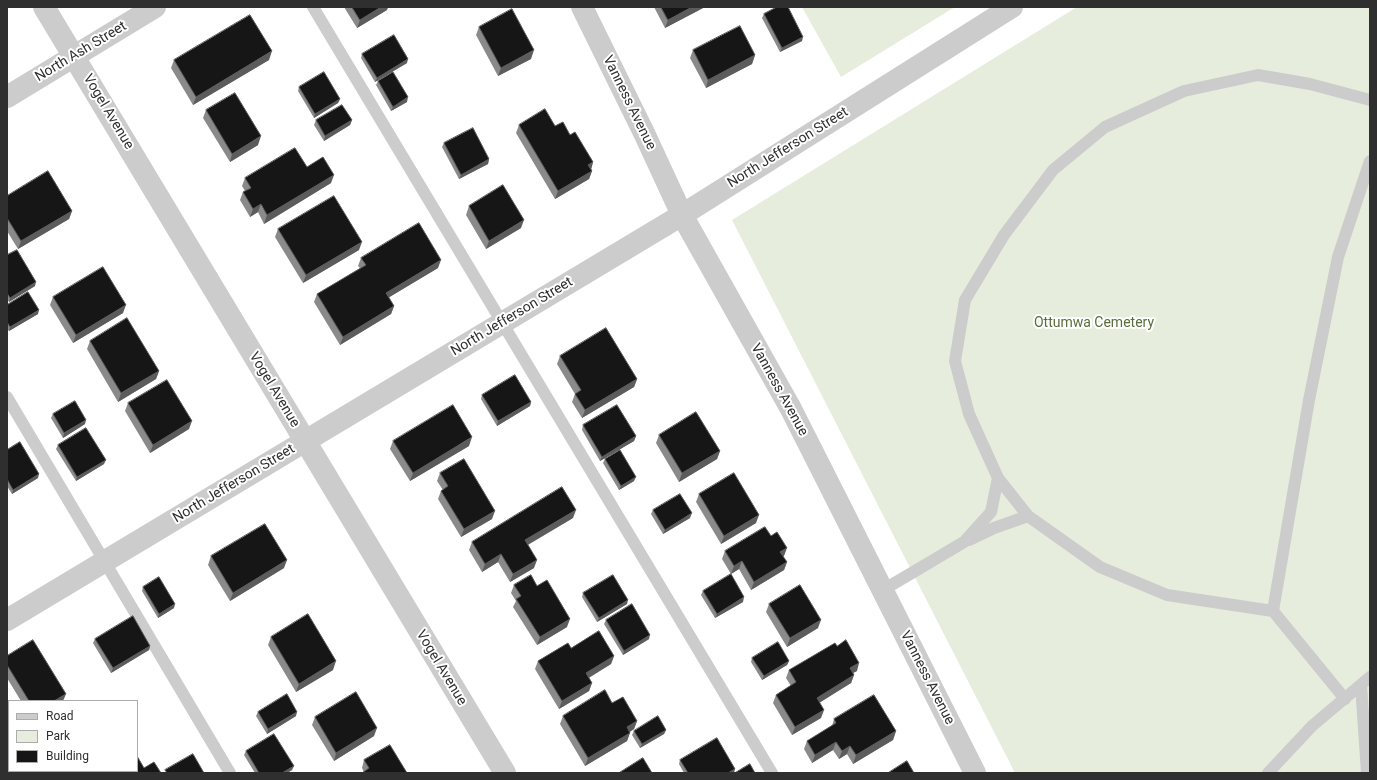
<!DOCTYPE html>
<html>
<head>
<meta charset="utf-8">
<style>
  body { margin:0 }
  #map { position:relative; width:1377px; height:780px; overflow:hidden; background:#fff; font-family:Roboto,sans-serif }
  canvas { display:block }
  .frame { position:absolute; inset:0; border:8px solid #2f2f2f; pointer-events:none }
  .legend { position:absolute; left:8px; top:700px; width:130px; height:72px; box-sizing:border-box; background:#fff; border:1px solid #acacac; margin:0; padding:5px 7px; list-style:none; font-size:12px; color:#2f2f2f }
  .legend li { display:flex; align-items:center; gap:8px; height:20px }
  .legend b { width:20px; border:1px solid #acacac }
</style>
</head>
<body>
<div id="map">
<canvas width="1377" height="780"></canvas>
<div class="frame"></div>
<ul class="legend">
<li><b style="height:5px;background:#ccc"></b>Road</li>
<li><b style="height:11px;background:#e7eddc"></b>Park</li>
<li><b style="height:11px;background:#161616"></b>Building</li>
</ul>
</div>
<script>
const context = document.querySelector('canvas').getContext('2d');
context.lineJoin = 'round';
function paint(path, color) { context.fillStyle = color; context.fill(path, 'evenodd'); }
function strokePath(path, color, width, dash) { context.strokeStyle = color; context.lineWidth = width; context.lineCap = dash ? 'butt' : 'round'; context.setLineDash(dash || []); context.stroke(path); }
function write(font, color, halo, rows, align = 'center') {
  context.font = font + ' Roboto,sans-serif'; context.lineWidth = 4; context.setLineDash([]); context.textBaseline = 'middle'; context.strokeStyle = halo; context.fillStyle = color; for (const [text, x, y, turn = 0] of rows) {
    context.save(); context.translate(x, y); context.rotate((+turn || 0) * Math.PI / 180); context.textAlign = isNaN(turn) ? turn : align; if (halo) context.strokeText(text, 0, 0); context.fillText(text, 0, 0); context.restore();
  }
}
paint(new Path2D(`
  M802,7H955L841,77Z
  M1077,7H1370V773H1015L732,220Z`), '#e7eddc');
strokePath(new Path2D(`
  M313,7L772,773
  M7,397L230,773
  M969,540L994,528L1028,516
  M883,590L964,542L991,512L998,478
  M1273,611L1309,400L1338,257L1370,161
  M1361,685L1367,773
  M1345,699L1273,611L1167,595L1100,567L1028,516L998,478L969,414L955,361L965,300L1004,235L1053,170L1105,127L1184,91L1258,75L1310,84L1370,100
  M1268,773L1312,726L1370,677`), '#ccc', 12);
strokePath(new Path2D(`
  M44,7L505,773
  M582,7L645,135L682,215L791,409L975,773
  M7,97L155,7`), '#ccc', 22);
strokePath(new Path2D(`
  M7,620L682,215L1012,7`), '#ccc', 22);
paint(new Path2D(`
  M344,7H388L387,10L357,28Z
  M654,7H705L665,28Z
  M764,14L802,41L780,52L762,18Z
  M479,27L531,59L498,76L476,35Z
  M693,50L755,55L752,64L706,88L690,58Z
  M362,54L407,63L375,82L361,58Z
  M174,60H269L193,105L171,68Z
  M378,81L407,102L391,111L376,85Z
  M299,87L340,99L338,103L314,118L298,91Z
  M206,110L258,145L230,162L203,118Z
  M316,120H352L350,125L324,141L314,125Z
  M519,125L555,126L570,135L593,162L591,169L592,171L589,179L555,199L516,133Z
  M444,143L489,159L488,164L459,179L442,147Z
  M307,167L331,183L264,224L258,212L250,217L240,200L243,192L245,191L242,186L245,178Z
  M7,196L72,211L69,219L18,249L7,231Z
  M469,206L521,228L486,249L466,215Z
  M278,229L359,250L303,283L275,237Z
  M7,255L35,286L9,302L7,299Z
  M361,258L438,268L389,297L394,306L391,314L340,345L314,302L317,294L360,268L358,266Z
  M53,297L123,313L73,343L50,305Z
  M7,305L38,314L9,331L7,329Z
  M90,341L159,371L156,379L118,402L87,349Z
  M560,356L637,379L634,387L582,418L572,402L575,394L557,364Z
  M482,395L531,402L530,406L497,426L481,399Z
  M128,403L189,429L150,453L125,411Z
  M53,414L85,424L63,438L51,418Z
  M583,425L636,436L634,441L600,461L582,430Z
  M659,435L720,451L717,459L679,482L656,443Z
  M393,441L469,446L410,481L390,449Z
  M58,445L104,464L76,481L56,449Z
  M7,450L38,478L12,494L7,486Z
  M605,459L634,481L619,490L603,463Z
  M440,473L492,519L461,537L438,499L441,491L443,490L437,481Z
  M699,494L756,523L721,544L696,502Z
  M653,510L690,518L663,534L651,514Z
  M573,518L528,545L534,568L510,582L498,562L482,572L469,550L472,542Z
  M725,551L784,556L783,557L787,562L784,570L751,590L739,569L731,574L722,559Z
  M211,556L284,568L230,601L208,565Z
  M514,585L537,586L567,627L537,645L513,607L516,601L511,593Z
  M143,587L174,608L158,618L142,591Z
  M703,591L743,602L715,618L701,595Z
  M583,593L627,604L597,622L582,597Z
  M769,604L818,628L787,647L766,612Z
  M606,620L649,639L623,655L604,624Z
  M271,637L333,670L296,692L268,645Z
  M95,639L150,646L149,650L111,673L93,643Z
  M837,646L857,671L853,673L854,675L851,683L819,703L821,718L792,735L773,703L776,695L791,686L786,678L789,670Z
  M571,648L614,656L611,664L589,678L592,683L589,691L559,709L535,669L538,661Z
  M7,656L63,701H21L7,678Z
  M752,658L789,661L787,665L762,680L751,662Z
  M612,703L637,721L634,729L630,732L627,741L585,766L560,724L563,716Z
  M258,712L296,716L267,734L256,716Z
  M315,717L374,736L334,761L312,725Z
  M834,719L896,731L893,740L853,764L847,754L839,759L833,750L812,763L804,749L807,741L832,726Z
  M666,730L664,734L640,748L632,735L634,731Z
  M246,751L292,770L287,773H255L244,755Z
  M364,760L407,773L364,772L362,768Z
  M680,760L734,773H684L679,764Z`), '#8a8a8a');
paint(new Path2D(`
  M381,7H388L387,10L357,28L360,20Z
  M692,7H705L665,28L668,20Z
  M803,37L802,41L780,52L782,48Z
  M534,50L531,59L498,76L501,68Z
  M272,51L269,60L193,105L196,97Z
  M755,55L752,64L706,88L708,80Z
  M408,59L407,63L375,82L377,78Z
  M408,97L407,102L391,111L393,107Z
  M340,99L338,103L314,118L315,114Z
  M352,120L350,125L324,141L325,136Z
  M261,136L258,145L230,162L232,154Z
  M489,159L488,164L459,179L461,175Z
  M593,162L591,170L588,165Z
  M592,171L589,179L555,199L558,191Z
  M334,175L331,183L264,224L267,215Z
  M261,204L258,212L250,217L253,209Z
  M72,211L69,219L18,249L21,241Z
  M524,220L521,228L486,249L489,241Z
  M362,242L359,250L303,283L306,275Z
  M441,260L438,268L383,301L386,293Z
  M36,282L35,286L9,302L10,298Z
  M126,305L123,313L73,343L76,335Z
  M394,306L391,314L340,345L343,337Z
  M39,310L38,314L9,331L10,327Z
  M159,371L156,379L118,402L121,393Z
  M637,379L634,387L582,418L585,410Z
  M531,402L530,406L497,426L498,421Z
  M86,420L85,424L63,438L64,433Z
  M192,421L189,429L150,453L153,445Z
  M636,436L634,441L600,461L602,457Z
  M472,437L469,446L410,481L413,473Z
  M720,451L717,459L679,482L682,473Z
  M106,460L104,464L76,481L77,477Z
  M39,474L38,478L12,494L13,490Z
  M636,477L634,481L619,490L621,486Z
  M576,510L573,518L522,548L525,540Z
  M495,511L492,519L461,537L464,529Z
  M692,513L690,518L663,534L665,530Z
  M759,515L756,523L721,544L724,536Z
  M787,548L784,556L777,560L780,552Z
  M501,554L498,562L482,572L485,564Z
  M287,560L284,568L230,601L233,593Z
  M537,560L534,568L510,582L513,574Z
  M742,561L739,569L731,574L734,566Z
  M787,562L784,570L751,590L754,582Z
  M744,597L743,602L715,618L717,614Z
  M628,600L627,604L597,622L599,618Z
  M175,604L174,608L158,618L159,614Z
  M570,619L567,627L537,645L540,637Z
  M821,620L818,628L787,647L790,638Z
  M650,635L649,639L623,655L624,651Z
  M150,646L149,650L111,673L113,668Z
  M614,656L611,664L583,681L586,673Z
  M336,661L333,670L296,692L299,684Z
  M789,661L787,665L762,680L764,676Z
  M859,663L857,671L847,676L850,668Z
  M854,675L851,683L814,706L817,698Z
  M592,683L589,691L559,709L562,701Z
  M66,694L63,701H54Z
  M824,710L821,718L792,735L795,727Z
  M297,712L296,716L267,734L268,729Z
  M637,721L634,729L624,735L627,727Z
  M377,728L374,736L334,761L336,753Z
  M666,730L664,734L640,748L642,744Z
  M896,731L893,740L853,764L856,755Z
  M630,733L627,741L585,766L588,758Z
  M836,742L833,750L812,763L815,755Z
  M850,746L847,754L839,759L842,751Z
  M294,766L292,770L287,773H282Z
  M735,769L734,773H728Z`), '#5c5c5c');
const building = new Path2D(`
  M352,7H381L360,20Z
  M661,7H692L668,20Z
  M777,7H788L803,37L782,48L764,14Z
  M512,9L534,50L501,68L479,27Z
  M250,15L272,51L196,97L174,60Z
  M740,26L755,55L708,80L693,50Z
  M394,35L408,59L377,78L362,54Z
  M324,72L340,99L315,114L299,87Z
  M393,72L408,97L393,107L378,81Z
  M235,93L261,136L232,154L206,110Z
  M342,105L352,120L325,136L316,120Z
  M545,109L555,126L563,122L570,135L575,132L593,162L588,165L592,171L558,191L519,125Z
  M473,128L489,159L461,175L444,143Z
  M295,148L307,167L323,157L334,175L267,215L261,204L253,209L243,192L251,188L245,178Z
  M48,171L72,211L21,241L7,218V196Z
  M503,185L524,220L489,241L469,206Z
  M334,196L362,242L306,275L278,229Z
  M419,223L441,260L386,293L394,306L343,337L317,294L366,265L361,258Z
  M17,250L36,282L10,298L7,293V255Z
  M103,267L126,305L76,335L53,297Z
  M28,292L39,310L10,327L7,322V305Z
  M127,318L159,371L121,393L90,341Z
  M606,328L637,379L585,410L575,394L581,390L560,356Z
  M515,375L531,402L498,421L482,395Z
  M167,380L192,421L153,445L128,403Z
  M75,401L86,420L64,433L53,414Z
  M453,405L472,437L413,473L393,441Z
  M617,405L636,436L602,457L583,425Z
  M696,412L720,451L682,473L659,435Z
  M86,428L106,460L77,477L58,445Z
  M20,442L39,474L13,490L7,479V450Z
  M620,450L636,477L621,486L605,459Z
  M464,459L495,511L464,529L441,491L448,486L440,473Z
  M734,473L759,515L724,536L699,494Z
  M562,487L576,510L525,540L537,560L513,574L501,554L485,564L472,542Z
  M680,494L692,513L665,530L653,510Z
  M265,524L287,560L233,593L211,556Z
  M765,527L771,536L777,532L787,548L780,552L787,562L754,582L742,561L734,566L725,551Z
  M731,574L744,597L717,614L703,591Z
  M531,575L537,586L547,580L570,619L540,637L516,599L521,596L514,585Z
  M613,575L628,600L599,618L583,593Z
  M159,577L175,604L159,614L143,587Z
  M800,585L821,620L790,638L769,604Z
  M632,604L650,635L624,651L606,620Z
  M308,614L336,661L299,684L271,637Z
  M133,616L150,646L113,668L95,639Z
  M599,631L614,656L586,673L592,683L562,701L538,661L568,643L571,648Z
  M33,640L66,694L54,701H29L7,665V656Z
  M846,640L859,663L850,668L854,675L817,698L824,710L795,727L776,695L796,682L789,670L835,643L837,646Z
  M778,642L789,661L764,676L752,658Z
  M605,690L612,703L623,697L637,721L627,727L630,733L588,758L563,716Z
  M356,692L377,728L336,753L315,717Z
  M287,694L297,712L268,729L258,712Z
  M874,695L896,731L856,755L850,746L842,751L836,742L815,755L807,741L836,723L834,719Z
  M658,716L666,730L642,744L634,731Z
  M274,734L294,766L282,773H259L246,751Z
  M717,738L735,769L728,773H688L680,760Z
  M390,745L407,773H362L369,768L364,760Z
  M193,754L204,773H167L165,770Z
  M137,756L144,768L154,762L161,773H91L95,771H137Z
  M643,758L652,773H619Z
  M907,761L914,773H888Z
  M750,764L755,773H735Z`);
paint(building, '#161616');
strokePath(building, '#5c5c5c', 1);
write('14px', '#2f2f2f', '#fff', [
  ["North Ash Street",81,52,-31],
  ["Vanness Avenue",629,103,64],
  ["Vogel Avenue",108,112,59],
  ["North Jefferson Street",788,148,-32],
  ["North Jefferson Street",512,317,-31],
  ["Vogel Avenue",274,390,59],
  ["Vanness Avenue",779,390,61],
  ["North Jefferson Street",234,484,-31],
  ["Vogel Avenue",441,668,59],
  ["Vanness Avenue",927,678,63]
]);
write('14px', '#596d3a', '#fff', [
  ["Ottumwa Cemetery",1094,323]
]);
</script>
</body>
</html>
